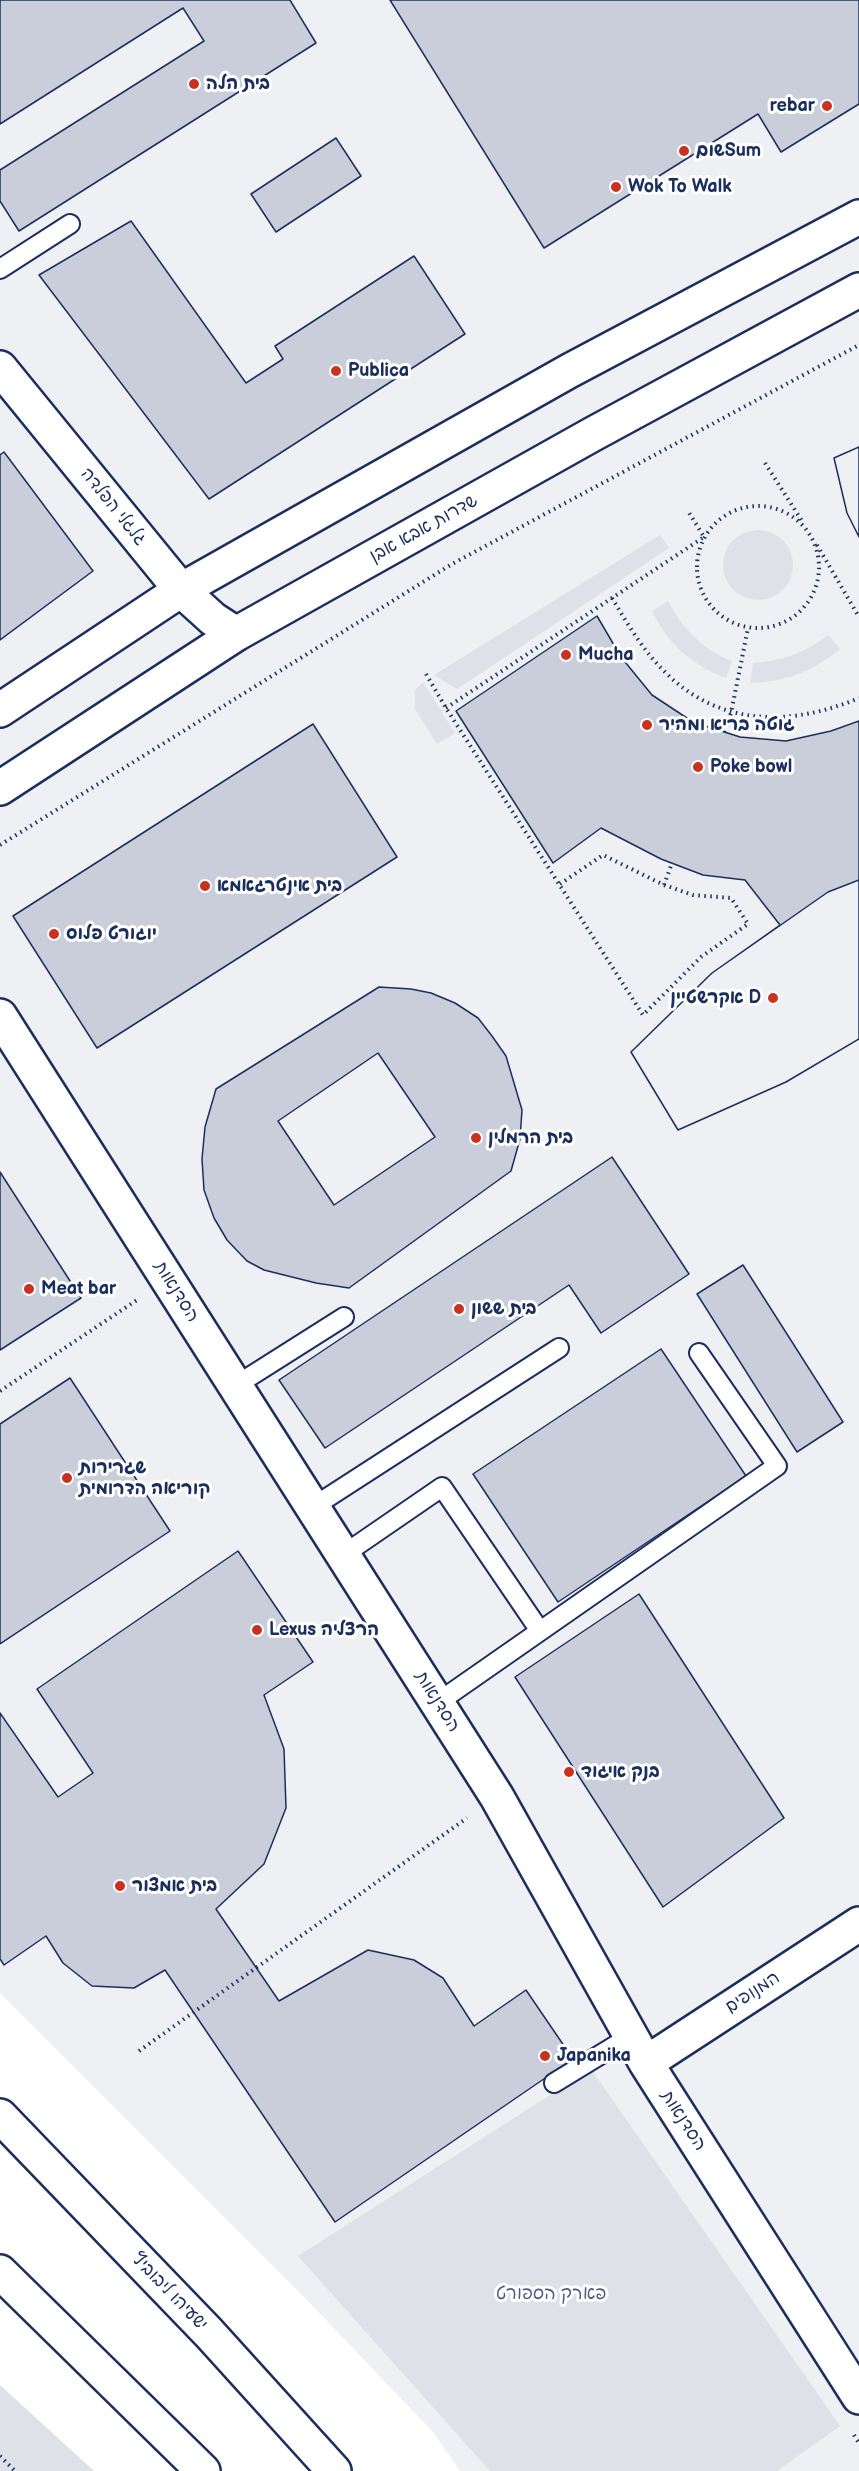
<!DOCTYPE html>
<html>
<head>
<meta charset="utf-8">
<style>
  body { margin:0 }
  canvas { display:block; background:#fff }
</style>
</head>
<body>
<canvas width="859" height="2471"></canvas>
<script>
const context = document.querySelector('canvas').getContext('2d');
context.lineJoin = 'round';
function paint(path, color) { context.fillStyle = color; context.fill(path, 'evenodd'); }
function strokePath(path, color, width, dash) { context.strokeStyle = color; context.lineWidth = width; context.lineCap = dash ? 'butt' : 'round'; context.setLineDash(dash || []); context.stroke(path); }
function write(font, color, halo, rows, align = 'center') {
  context.font = font + ' "Balsamiq Sans","Playpen Sans Hebrew",sans-serif'; context.lineWidth = 6; context.setLineDash([]); context.textBaseline = 'middle'; context.strokeStyle = halo; context.fillStyle = color; for (const [text, x, y, turn = 0] of rows) {
    context.save(); context.translate(x, y); context.rotate((+turn || 0) * Math.PI / 180); context.textAlign = isNaN(turn) ? turn : align; if (halo) context.strokeText(text, 0, 0); context.fillText(text, 0, 0); context.restore();
  }
}
paint(new Path2D(`
  M0,0H859V2471H460L433,2432L303,2296L0,1993Z`), '#eff0f4');
paint(new Path2D(`
  M723 565a35 35 0 1 1 70 0a35 35 0 1 1-70 0Z
  M660,535L669,548L457,689L434,675Z
  M668,601C683,629 702,649 732,661L726,678C692,665 669,645 652,611Z
  M828,635L840,649C812,672 785,682 750,683L753,663C782,661 805,653 828,635Z
  M423,682L455,733L437,744L415,709V690Z
  M591,2069L840,2426L777,2471H490L298,2256Z
  M0,2385L94,2471H0Z`), '#dee1e7');
const building = new Path2D(`
  M0,0H290L316,43L19,231L0,201V170L204,41L183,8L0,124Z
  M390,0H859V104L781,152L758,114L544,248Z
  M336,138L361,176L276,232L251,194Z
  M131,221L246,383L283,359L275,346L414,256L465,334L209,499L39,275Z
  M859,447V537L847,513L834,458Z
  M859,447V537L847,513L834,458Z
  M4,452L93,571L0,640V455Z
  M597,616L621,657L652,695L693,722L740,737L786,741L831,731L859,721V1039L786,1082L678,1130L631,1052L712,973L780,925L745,880L703,875L661,859L601,828L553,863L456,711Z
  M313,724L397,857L97,1048L13,916Z
  M859,880V1039L786,1082L678,1130L631,1052L712,973L828,892Z
  M379,987L411,989L431,993L455,1003L478,1018L492,1036L506,1056L522,1110L520,1139L511,1171L349,1288L316,1283L264,1270L247,1261L227,1240L214,1218L204,1190L202,1159L205,1127L216,1089ZM378,1053L435,1137L334,1205L278,1121Z
  M612,1157L689,1274L601,1333L569,1285L325,1448L279,1380Z
  M0,1172L81,1298L0,1350Z
  M743,1265L843,1422L797,1452L697,1294Z
  M661,1349L746,1476L558,1602L473,1474Z
  M70,1378L170,1531L0,1644V1424Z
  M238,1551L313,1662L264,1695L284,1749L286,1808L264,1864L216,1909L279,2001L368,1950L414,1960L443,1978L474,2026L526,1990L573,2059L335,2222L165,1970L134,1988L92,1986L63,1963L46,1936L4,1965L0,1959V1713L58,1797L93,1773L37,1689Z
  M639,1594L784,1818L663,1907L515,1677Z`);
paint(building, '#caceda');
strokePath(building, '#1b2f5e', 1.5);
const lane = new Path2D(`
  M0,269L70,224
  M235,1386L344,1317
  M313,1507L559,1348
  M343,1555L442,1487L540,1631
  M437,1703L777,1466L699,1353
  M554,2083L631,2036`);
const street = new Path2D(`
  M0,368L181,590L213,619L236,634
  M0,1016L497,1797L646,2063L859,2397
  M646,2063L859,1924`);
const secondary = new Path2D(`
  M0,710L181,590L569,371L859,217
  M0,788L236,634L593,434L859,290
  M0,2116L209,2333L334,2471
  M0,2272L203,2471`);
strokePath(lane, '#1b2f5e', 22);
strokePath(street, '#1b2f5e', 38);
strokePath(secondary, '#1b2f5e', 38);
strokePath(new Path2D(`
  M765,463L802,521
  M697 567a61 61 0 1 1 122 0a61 61 0 1 1-122 0Z
  M817,545L859,617
  M612,598C627,623 642,649 663,670C718,727 790,727 859,698
  M426,674L446,708L643,1015L701,957L748,924L731,898L693,895L664,885L603,855L560,884
  M446,708L704,537L688,511
  M724,732L731,713L748,628
  M0,845L452,564L859,345
  M664,885L672,863
  M0,1391L137,1300
  M139,2051L467,1818
  M854,2435L859,2443
  M0,2456L15,2471`), '#1b2f5e', 4, [1.5, 4.5]);
strokePath(lane, '#fff', 18);
strokePath(street, '#fff', 33);
strokePath(secondary, '#fff', 33);
for (const [x, y, r, color] of [
  [194,84,6,"#c8321e"],
  [827,106,6,"#c8321e"],
  [684,151,6,"#c8321e"],
  [616,187,6,"#c8321e"],
  [336,371,6,"#c8321e"],
  [566,655,6,"#c8321e"],
  [647,725,6,"#c8321e"],
  [698,767,6,"#c8321e"],
  [205,886,6,"#c8321e"],
  [54,934,6,"#c8321e"],
  [773,998,6,"#c8321e"],
  [476,1138,6,"#c8321e"],
  [29,1289,6,"#c8321e"],
  [459,1309,6,"#c8321e"],
  [67,1478,6,"#c8321e"],
  [257,1630,6,"#c8321e"],
  [569,1772,6,"#c8321e"],
  [120,1886,6,"#c8321e"],
  [545,2056,6,"#c8321e"]
]) { const dot = new Path2D(); dot.arc(x, y, r, 0, 2 * Math.PI); context.fillStyle = color; context.fill(dot); strokePath(dot, '#fff', 2); }
write('bold 18px', '#1b2f5e', '#fff', [
  ["בית הלה",206,84],
  ["rebar",815,106,"right"],
  ["שוםSum",696,151],
  ["Wok To Walk",628,187],
  ["Publica",348,371],
  ["Mucha",578,655],
  ["גוטה בריא ומהיר",659,725],
  ["Poke bowl",710,767],
  ["בית אינטרגאמא",217,886],
  ["יוגורט פלוס",66,934],
  ["אקרשטיין D",761,998,"right"],
  ["בית הרמלין",488,1138],
  ["Meat bar",41,1289],
  ["בית ששון",471,1309],
  ["שגרירות",79,1468],
  ["קוריאה הדרומית",79,1489],
  ["Lexus הרצליה",269,1630],
  ["בנק איגוד",581,1772],
  ["בית אמצור",132,1886],
  ["Japanika",557,2056]
], 'left');
write('18px', '#1b2f5e', '#fff', [
  ["גלגלי הפלדה",113,507,51],
  ["שדרות אבא אבן",424,529,-29],
  ["הסדנאות",176,1292,58],
  ["הסדנאות",437,1702,58],
  ["המנופים",753,1993,-33],
  ["הסדנאות",683,2121,57],
  ["ישעיהו ליבוביץ",169,2292,46]
]);
write('18px', '#4c5c80', '#fff', [
  ["פארק הספורט",551,2294]
]);
</script>
</body>
</html>
